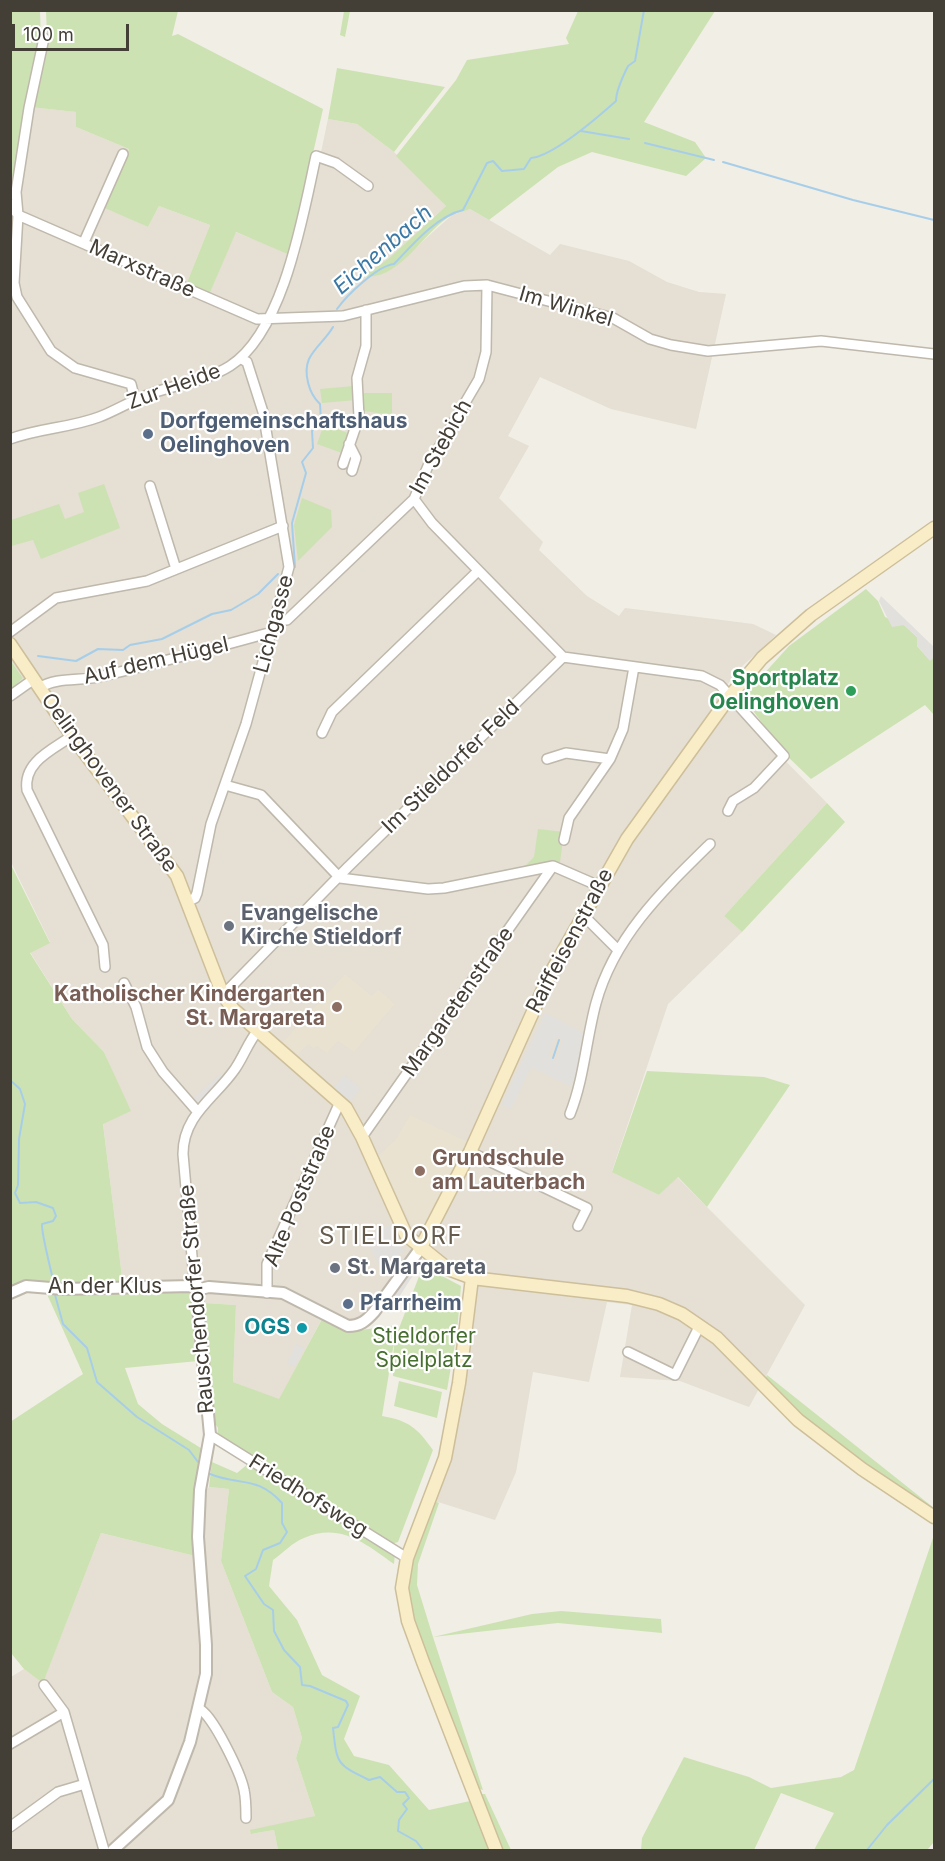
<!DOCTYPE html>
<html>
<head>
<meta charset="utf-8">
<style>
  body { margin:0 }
  #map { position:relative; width:945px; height:1861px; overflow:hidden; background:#f1eee6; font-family:Inter,sans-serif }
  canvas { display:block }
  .frame { position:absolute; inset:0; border:12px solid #433e36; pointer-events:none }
  .scale { position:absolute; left:12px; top:24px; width:117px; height:27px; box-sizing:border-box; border:3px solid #433e36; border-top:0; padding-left:8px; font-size:18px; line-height:21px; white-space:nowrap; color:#433e36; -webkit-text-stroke:4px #fff; paint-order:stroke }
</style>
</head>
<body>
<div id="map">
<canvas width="945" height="1861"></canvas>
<div class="frame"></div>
<div class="scale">100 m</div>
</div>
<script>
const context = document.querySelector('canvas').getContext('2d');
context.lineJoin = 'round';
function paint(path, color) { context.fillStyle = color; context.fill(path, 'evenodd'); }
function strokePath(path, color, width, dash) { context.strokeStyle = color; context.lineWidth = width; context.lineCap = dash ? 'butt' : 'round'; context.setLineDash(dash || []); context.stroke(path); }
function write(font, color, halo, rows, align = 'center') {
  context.font = font + ' Inter,sans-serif'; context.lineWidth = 4.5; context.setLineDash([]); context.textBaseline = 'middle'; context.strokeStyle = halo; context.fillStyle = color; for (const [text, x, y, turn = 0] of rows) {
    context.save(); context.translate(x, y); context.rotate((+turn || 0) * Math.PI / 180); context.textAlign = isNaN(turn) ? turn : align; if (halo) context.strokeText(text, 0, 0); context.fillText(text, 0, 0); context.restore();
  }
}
paint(new Path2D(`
  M30,107L77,112L76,127L129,149L105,207L148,227L159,206L210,225L186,285L209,295L235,232L299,257L328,119L357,124L394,152L446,206L388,259L363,276L394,267L452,215L470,209L550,255L560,244L629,261L667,282L699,292L726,294L696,429L611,409L540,377L508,436L529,446L499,498L543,542L539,550L587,596L619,616L625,608L698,617L753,624L776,635L735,673L719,698L739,714L827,803L724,916L742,932L668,1004L612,1171L659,1195L677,1177L805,1305L749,1407L680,1381L620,1377L632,1305L607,1302L589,1382L533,1372L516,1472L495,1520L435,1501L447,1471L480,1275L448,1262L420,1239L372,1311L360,1319L347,1321L327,1309L279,1400L233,1382L236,1305L204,1303V1287L123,1285L103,1123L130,1111L104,1052L72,1019L30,952L50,942L11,862V690L23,678L10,660V197H20Z
  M209,1487L229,1489L221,1561L272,1692L293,1707L302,1738L296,1758L315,1816L251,1834L274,1830L278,1850H11V1677L24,1669L43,1682L101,1533L195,1556L204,1494Z`), '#e5dfd4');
paint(new Path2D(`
  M345,974L372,996L378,989L395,1004L354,1052L338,1041L327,1053L317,1046L314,1049L308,1044L298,1055L282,1043Z
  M410,1115L468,1142L434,1209L425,1223L419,1227L411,1225L378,1156L396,1139Z`), '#e9e2d1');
paint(new Path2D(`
  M10,11H40L41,39L14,192L11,194Z
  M46,11H178L172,36L178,34L323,109L290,255L236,232L209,295L186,285L210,225L159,206L148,227L105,208L129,149L76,127V112L30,107L47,35Z
  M344,11H350L345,37L340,35Z
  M578,11H715L644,122L695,142L706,158L686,176L592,152L558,167L489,220L470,209C464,212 458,212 452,215C423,231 399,283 362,276L388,259L446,206L396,156L456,80L467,60L569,44L566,38Z
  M337,68L445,87L394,152L357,124L328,119Z
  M354,386L356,400L322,403L320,389Z
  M363,393H392V415L364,411Z
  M324,424L350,434L342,453L317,444Z
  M104,484L120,528L41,559L33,540L11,546V520L59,504L65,519L84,512L78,493Z
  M302,498L331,510L332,527L298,561L294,525Z
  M866,589L878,601L885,617L904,625L917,637V646L930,660L934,657V715L925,705L811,779L785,754L743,697L789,646Z
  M10,660L23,678L11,690H10Z
  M827,803L845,822L742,932L724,916Z
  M538,829L564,832L560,862L525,866L534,857Z
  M10,863L50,943L30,953L72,1019L104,1052L131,1111L103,1124L123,1285L11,1289Z
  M647,1071L764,1077L790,1085L707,1207L678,1177L659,1195L612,1172Z
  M423,1266L461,1286L457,1332L447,1390L393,1376L394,1342L382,1416C410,1421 417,1428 433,1450L398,1542L391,1544L298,1488L253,1456L217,1437L218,1428L213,1421L204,1303L236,1305L233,1382L279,1399L322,1319L347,1332L397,1325L396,1336Z
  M186,1289L193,1294L198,1361L125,1368L138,1404L162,1424L204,1450C195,1484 189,1521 195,1556L101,1533L43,1683L24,1669L11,1653L10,1422L83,1374L46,1292Z
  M767,1375L934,1508V1509C884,1483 799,1424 764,1381Z
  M399,1381L442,1392L437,1418L394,1406Z
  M212,1462L237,1473L249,1463L395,1554L394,1564C366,1544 340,1522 304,1538C293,1542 283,1553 273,1560L269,1586L297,1620L322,1675L360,1696L344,1739L354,1756L389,1765L429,1810L470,1801L492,1850H278L274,1830L251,1834L250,1830L315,1816L296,1758L302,1738L293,1707L272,1692L221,1561L229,1489L209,1487Z
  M435,1501L439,1503L418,1564L417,1585L433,1637L532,1614L561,1611L661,1619L662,1633L558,1623L433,1637L483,1790L472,1786L410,1614L407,1571Z
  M934,1535V1842L927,1850H814L834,1813L781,1793L754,1850H641L642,1838L684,1757L749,1777L771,1788L841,1777L854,1770Z
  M480,1794H485L511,1850H503Z`), '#cde2b2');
paint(new Path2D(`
  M881,596L934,647V657L930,661L917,646V637L904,625L892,627L879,601Z
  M545,1013L583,1033L575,1078L570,1086L531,1067L511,1109L502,1104ZM556,1037L562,1040L557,1060L548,1056Z
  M220,1074L224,1078L199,1103L194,1098Z
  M344,1075L360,1088L351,1101L334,1088Z
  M390,1225L404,1252L380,1266L364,1235Z
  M412,1266L417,1269L394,1305L389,1301Z
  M296,1344L304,1348L295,1367L287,1363Z`), '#e2e0dd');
strokePath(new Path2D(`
  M581,131L629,139
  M645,143L714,160
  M723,162L853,200L934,220
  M337,309C347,295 377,266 394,264C413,244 437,216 463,210L487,163L493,161L502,171L524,169L531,158C553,156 598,117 616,101C616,91 624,74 628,66L635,61L644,10
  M295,567L292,523L306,473L302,462L313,448L312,431L321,421L320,404C309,394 303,373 309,359C314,348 327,338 333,327
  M38,656L76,661L98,649L123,650L130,645L162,639L212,614L231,610L258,594L278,574
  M10,666V669
  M10,1020V1029
  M553,1058L559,1040
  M10,1080L20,1089L25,1104L19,1139L18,1185L15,1193L20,1203L36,1202L53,1208L56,1216L53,1221L42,1224C41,1233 52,1273 54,1285
  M54,1291L63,1324L87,1348L97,1382L137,1417L189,1450L198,1462
  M210,1474C239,1486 257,1475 282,1503V1523L287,1532L280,1543L263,1550L256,1569L245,1576L264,1604L273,1610L274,1631L284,1650L300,1667L302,1685L310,1686L346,1701L348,1705L338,1727L333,1728C337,1764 336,1764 369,1780L380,1777L397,1792H405L409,1798L403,1804L407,1809L399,1820L398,1831L416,1841L423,1850
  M867,1850L887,1825L934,1779`), '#a7cee9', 2);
const minor = new Path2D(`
  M44,38L29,108L16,192L18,215L14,283L17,297L51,351L75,368L131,384L135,400
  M10,204L18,215L257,319L343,316L464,286L487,285L613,318L650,339L671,345L708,351L821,341L934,354
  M84,242L123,154
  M10,439C39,428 70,428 99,417C117,410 134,399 153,393C178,384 206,381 230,366C284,331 303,215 316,156L336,163L368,186
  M349,444L356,458L352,471
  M343,464L359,417L357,378L366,346V310
  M150,486L176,569
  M414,499L432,523L563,657L702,676L720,685L784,756L754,788L733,801L728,811
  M276,620H287L414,499L428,466L479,379L486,352L487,285
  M10,632L56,598L147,581L283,526
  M39,688C56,677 79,681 98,677C156,664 214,648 272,632
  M10,696L34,679
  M322,733L332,712L478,571
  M72,736C52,750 23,762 27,790L103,945L105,967
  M547,759L566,753L610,759L623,729L634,667
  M225,785L261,795L340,878
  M564,840L569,818L610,759
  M340,878L428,889L444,888L553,866L599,886
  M188,901L195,898L197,893L211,824L246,724L289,567L263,412L247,362L240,358
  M583,915L618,950
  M124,983L136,1007L147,1047L163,1072L197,1111
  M223,995L348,867L563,657
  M570,1114C584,1079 586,1040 596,1003C614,937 662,891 710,844
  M362,1137L553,866
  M470,1152L587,1208L578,1226
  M200,1289L194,1279L183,1154C183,1115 215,1098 235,1069C244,1056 248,1042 259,1029
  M267,1293V1264L340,1102
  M628,1352L675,1375L700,1325
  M210,1435L407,1558
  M44,1685L64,1712
  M199,1709C212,1713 241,1774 244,1790C246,1799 246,1809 246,1818
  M10,1744L64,1712L104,1850
  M10,1827L58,1792L85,1784`);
const tertiary = new Path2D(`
  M200,1289L209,1287L283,1293L348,1326C360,1326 366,1321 374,1312L420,1249
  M10,1293L26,1286L63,1289L191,1286L200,1289
  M113,1850L168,1800L190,1742L206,1674V1645L198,1537L200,1490L210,1435L197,1296L200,1289`);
const secondary = new Path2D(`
  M10,644L72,736L177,876L223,995L233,1009L346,1108L362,1137L406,1235L448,1269L472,1278L627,1296L659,1304L682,1314L717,1338L798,1420L862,1469L934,1517
  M420,1249L470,1152L549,976L627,839L730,696L762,658L811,615L934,528
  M472,1278L459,1383L445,1458L407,1558L402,1588L408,1621L423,1662L496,1850`);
strokePath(minor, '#bfb8ac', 12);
strokePath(tertiary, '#bfb8ac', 14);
strokePath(secondary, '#cdbf99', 15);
strokePath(minor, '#fff', 9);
strokePath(tertiary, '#fff', 10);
strokePath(secondary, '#f9edc7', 12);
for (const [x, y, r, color] of [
  [148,434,6,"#5c6f8a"],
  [851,691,6,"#2e9e5b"],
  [229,926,6,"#6b7280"],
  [337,1007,6,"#8d6e63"],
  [420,1171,6,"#8d6e63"],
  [335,1268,6,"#6b7280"],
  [348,1304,6,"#5c6f8a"],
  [302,1328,6,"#0f9aa8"]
]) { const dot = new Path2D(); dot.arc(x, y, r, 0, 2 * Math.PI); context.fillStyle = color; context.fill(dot); strokePath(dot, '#fff', 2); }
write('21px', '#433e36', '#fff', [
  ["Marxstraße",142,269,24],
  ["Im Winkel",566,307,16],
  ["Zur Heide",174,387,-20],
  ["Im Stebich",441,447,-61],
  ["Lichgasse",274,624,-75],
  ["Auf dem Hügel",156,661,-13],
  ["Im Stieldorfer Feld",451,767,-44],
  ["Oelinghovener Straße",109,783,54],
  ["Raiffeisenstraße",570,941,-62],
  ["Margaretenstraße",458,1002,-55],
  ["Alte Poststraße",300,1196,-67],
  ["An der Klus",105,1287],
  ["Rauschendorfer Straße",197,1299,-95],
  ["Friedhofsweg",308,1496,32]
]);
write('bold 21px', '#4e5e75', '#fff', [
  ["Dorfgemeinschaftshaus",160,422],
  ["Oelinghoven",160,446],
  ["Pfarrheim",360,1304]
], 'left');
write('bold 21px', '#27864d', '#fff', [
  ["Sportplatz",839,679],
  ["Oelinghoven",839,703]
], 'right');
write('bold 21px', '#5b616d', '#fff', [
  ["Evangelische",241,914],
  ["Kirche Stieldorf",241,938],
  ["St. Margareta",347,1268]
], 'left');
write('bold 21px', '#785e54', '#fff', [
  ["Katholischer Kindergarten",325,995],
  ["St. Margareta",325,1019],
  ["Grundschule",432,1159,"left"],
  ["am Lauterbach",432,1183,"left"]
], 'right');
write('bold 21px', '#0d838f', '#fff', [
  ["OGS",290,1328]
], 'right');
write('21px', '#476f2f', '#fff', [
  ["Stieldorfer",424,1337],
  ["Spielplatz",424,1361]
]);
write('italic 22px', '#3978a5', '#fff', [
  ["Eichenbach",383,250,-41]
]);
context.letterSpacing = '1.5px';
write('24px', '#655c4e', '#fff', [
  ["STIELDORF",391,1237]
]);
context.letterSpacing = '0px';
</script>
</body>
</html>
